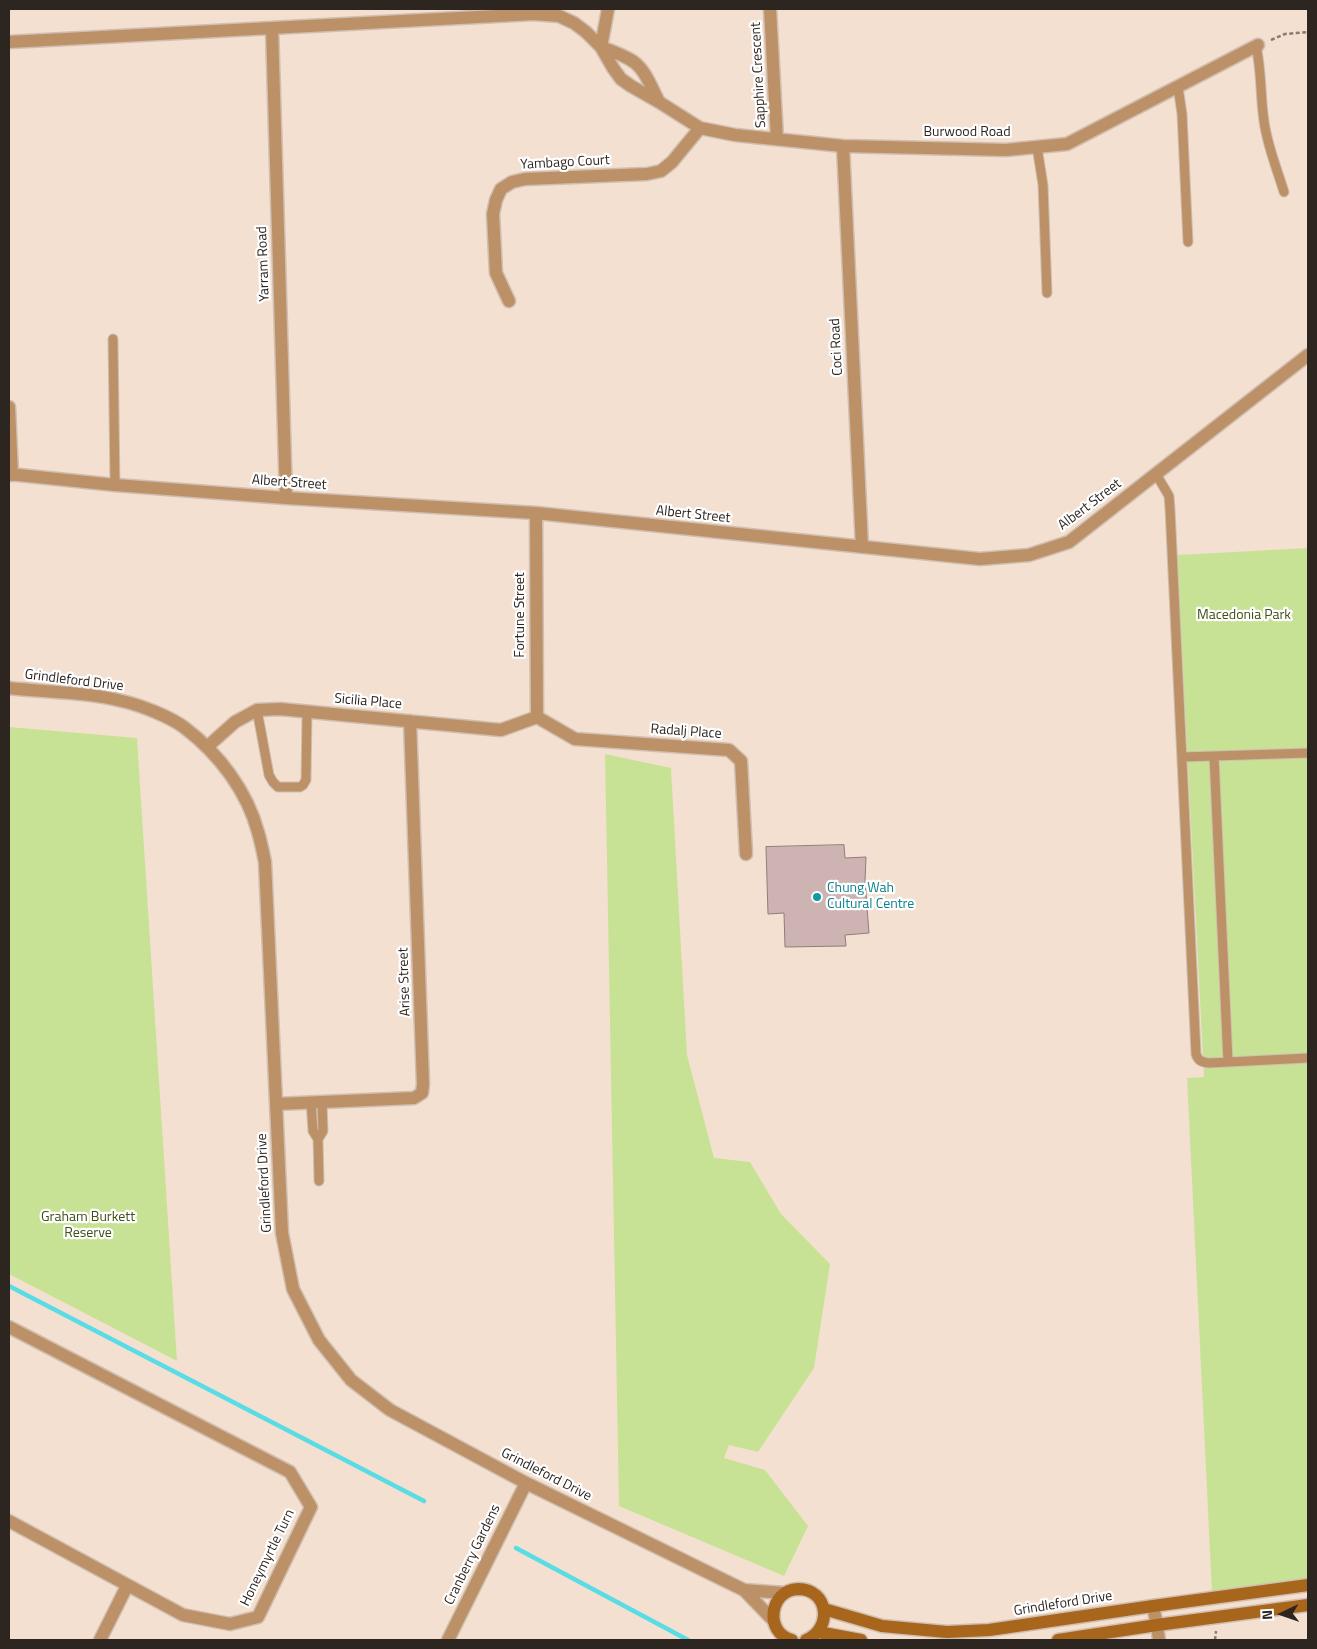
<!DOCTYPE html>
<html>
<head>
<meta charset="utf-8">
<style>
  body { margin:0 }
  #map { position:relative; width:1317px; height:1649px; overflow:hidden; background:#f4e0d1; font-family:"Titillium Web",sans-serif }
  canvas { display:block }
  .frame { position:absolute; inset:0; border:10px solid #2d2520; pointer-events:none }
  .north { position:absolute; left:1257px; top:1589px; width:50px; height:50px; -webkit-text-stroke:4px #fff; paint-order:stroke; rotate:267deg; font-size:14px; font-weight:700; line-height:20px; text-align:center; color:#2d2520 }
  .north::after { content:''; display:block; margin:auto; width:18px; height:22px; background:#2d2520; clip-path:polygon(50% 0,100% 100%,50% 72%,0 100%) }
</style>
</head>
<body>
<div id="map">
<canvas width="1317" height="1649"></canvas>
<div class="frame"></div>
<div class="north">N</div>
</div>
<script>
const context = document.querySelector('canvas').getContext('2d');
context.lineJoin = 'round';
function paint(path, color) { context.fillStyle = color; context.fill(path, 'evenodd'); }
function strokePath(path, color, width, dash) { context.strokeStyle = color; context.lineWidth = width; context.lineCap = dash ? 'butt' : 'round'; context.setLineDash(dash || []); context.stroke(path); }
function write(font, color, halo, rows, align = 'center') {
  context.font = font + ' "Titillium Web",sans-serif'; context.lineWidth = 4.5; context.setLineDash([]); context.textBaseline = 'middle'; context.strokeStyle = halo; context.fillStyle = color; for (const [text, x, y, turn = 0] of rows) {
    context.save(); context.translate(x, y); context.rotate((+turn || 0) * Math.PI / 180); context.textAlign = isNaN(turn) ? turn : align; if (halo) context.strokeText(text, 0, 0); context.fillText(text, 0, 0); context.restore();
  }
}
paint(new Path2D(`
  M1308,548V1579L1212,1593L1187,1078L1204,1077L1177,555Z
  M9,727L137,738L177,1361L9,1274Z
  M605,754L671,768L687,1055L714,1158L750,1162L781,1214L830,1264L814,1368L758,1452L729,1445L724,1458L765,1470L808,1526L784,1576L619,1506Z`), '#c8e295');
strokePath(new Path2D(`
  M9,1286L424,1501
  M516,1548L688,1640`), '#59dce4', 4.5);
const building = new Path2D(`
  M844,845L845,858L866,857L865,881L869,933L845,935L846,946L785,947L784,913L768,914L766,847Z`);
paint(building, '#cdb4b3');
strokePath(building, '#937b7a', 1);
const lane = new Path2D(`
  M1256,46C1262,72 1260,95 1264,121C1267,145 1277,169 1284,192
  M1178,87L1182,114L1188,242
  M1037,147L1043,185L1047,293
  M113,339L115,485
  M1156,474L1169,496L1170,509L1196,1054C1198,1061 1202,1062 1209,1063L1308,1058
  M257,710L269,775L273,782L278,787H300L303,785L306,780L307,712
  M1214,756L1228,1062
  M1182,757L1308,753
  M311,1102L313,1131L318,1139L319,1181
  M318,1139L323,1131L322,1102`);
const street = new Path2D(`
  M770,9L777,139
  M272,28L286,498
  M9,42L534,14L559,16L574,23L586,32L601,47L613,68L621,79L631,86L659,102L700,128L735,135L843,146L1006,150L1067,144L1258,45
  M601,47C612,51 624,55 634,62C646,71 652,89 659,102
  M601,47L608,9
  M843,146L862,547
  M509,301L496,273L493,214L496,200L501,189L512,182L525,179L647,174L661,171L672,162L700,128
  M9,407L12,475
  M9,474L115,485L286,498L536,513L980,559L1029,555L1069,542L1308,355
  M536,513L537,717
  M9,688C46,692 86,692 122,701C140,705 171,717 185,728C219,754 247,791 258,832C261,842 263,852 265,862L282,1233L293,1289L319,1340L351,1380L390,1410L526,1483L744,1590L773,1620
  M537,717L575,739L729,750L741,761L746,854
  M207,747L235,722L257,710L280,709L501,730L537,717
  M276,1104L414,1098L422,1093L423,1084L410,721
  M9,1327L290,1472L311,1507L258,1617L230,1624L183,1615L9,1521
  M744,1590L784,1593
  M1153,1606L1157,1625L1159,1640
  M100,1640L127,1586
  M448,1640L526,1483`);
const secondary = new Path2D(`
  M824,1609L882,1626L947,1632L989,1630L1153,1606L1308,1585
  M818,1632L861,1640
  M792,1640C764,1633 769,1590 798,1589C829,1589 833,1629 806,1640
  M1058,1640L1157,1625L1308,1605`);
strokePath(lane, '#d0beb1', 11);
strokePath(street, '#d0beb1', 15);
strokePath(secondary, '#d0beb1', 15);
strokePath(new Path2D(`
  M1271,40L1285,34L1308,32
  M1215,1640L1216,1631`), '#897b72', 2.5, [4, 2.5]);
strokePath(lane, '#bd9167', 9);
strokePath(street, '#bd9167', 12);
strokePath(secondary, '#a7661c', 12);
for (const [x, y, r, color] of [
  [817,897,5,"#0f9aa8"]
]) { const dot = new Path2D(); dot.arc(x, y, r, 0, 2 * Math.PI); context.fillStyle = color; context.fill(dot); strokePath(dot, '#fff', 2); }
write('14px', '#2d2520', '#fff', [
  ["Sapphire Crescent",759,75,-93],
  ["Burwood Road",967,133],
  ["Yambago Court",565,163,-3],
  ["Yarram Road",264,264,-92],
  ["Coci Road",837,347,-93],
  ["Albert Street",289,483,4],
  ["Albert Street",1090,505,-37],
  ["Albert Street",693,515,6],
  ["Fortune Street",521,615,-90],
  ["Grindleford Drive",74,681,7],
  ["Sicilia Place",368,702,5],
  ["Radalj Place",686,732,4],
  ["Arise Street",405,982,-92],
  ["Grindleford Drive",265,1183,-93],
  ["Grindleford Drive",546,1475,27],
  ["Cranberry Gardens",473,1555,-64],
  ["Honeymyrtle Turn",268,1558,-64],
  ["Grindleford Drive",1063,1604,-9]
]);
write('14px', '#3f4f13', '#fff', [
  ["Macedonia Park",1244,616],
  ["Graham Burkett",88,1218],
  ["Reserve",88,1234]
]);
write('14px', '#0d838f', '#fff', [
  ["Chung Wah",827,889],
  ["Cultural Centre",827,905]
], 'left');
</script>
</body>
</html>
